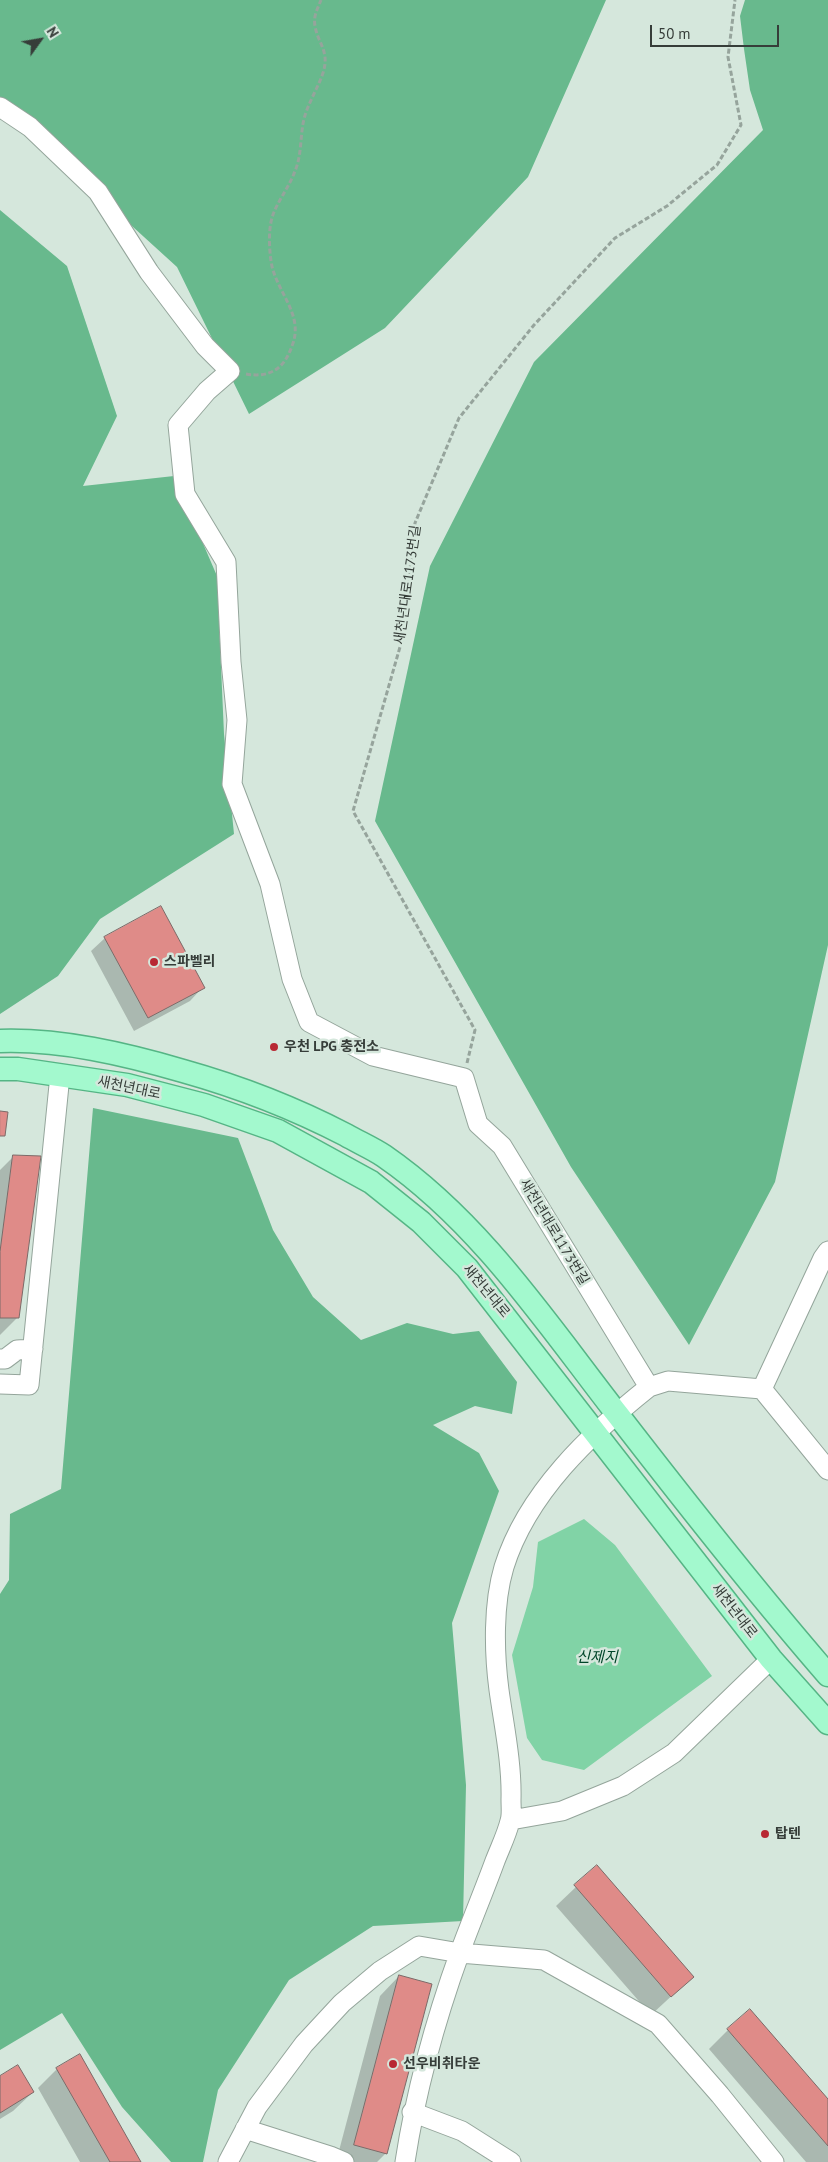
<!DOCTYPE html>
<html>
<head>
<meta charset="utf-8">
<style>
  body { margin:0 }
  #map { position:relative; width:828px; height:2162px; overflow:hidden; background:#d5e7dc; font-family:"PT Sans",sans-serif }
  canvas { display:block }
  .north { position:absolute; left:15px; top:15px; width:50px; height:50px; -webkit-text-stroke:4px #d5e7dc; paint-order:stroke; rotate:58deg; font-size:14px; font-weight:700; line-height:20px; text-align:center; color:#363d39 }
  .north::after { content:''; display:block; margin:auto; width:18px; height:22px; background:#363d39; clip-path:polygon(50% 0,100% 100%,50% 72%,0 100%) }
  .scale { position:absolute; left:650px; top:25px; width:129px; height:22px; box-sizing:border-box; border:2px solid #363d39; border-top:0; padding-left:6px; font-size:15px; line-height:18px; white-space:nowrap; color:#363d39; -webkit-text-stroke:4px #d5e7dc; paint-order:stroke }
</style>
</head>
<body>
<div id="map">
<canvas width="828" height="2162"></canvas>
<div class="north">N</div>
<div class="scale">50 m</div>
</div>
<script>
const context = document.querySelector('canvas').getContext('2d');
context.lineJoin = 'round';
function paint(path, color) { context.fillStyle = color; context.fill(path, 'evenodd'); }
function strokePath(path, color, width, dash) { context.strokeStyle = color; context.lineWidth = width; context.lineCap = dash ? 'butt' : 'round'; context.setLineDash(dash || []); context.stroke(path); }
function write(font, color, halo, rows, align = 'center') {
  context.font = font + ' "PT Sans","Noto Sans KR",sans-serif'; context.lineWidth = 5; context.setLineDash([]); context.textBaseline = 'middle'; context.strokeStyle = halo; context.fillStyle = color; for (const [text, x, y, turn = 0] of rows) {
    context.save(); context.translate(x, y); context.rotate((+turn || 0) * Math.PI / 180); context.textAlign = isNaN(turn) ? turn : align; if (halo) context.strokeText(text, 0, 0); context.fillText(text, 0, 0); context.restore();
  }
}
paint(new Path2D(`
  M0,0H606L528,177L385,328L249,414L177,267L0,106Z
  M745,0H828V945L775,1182L689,1345L571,1167L375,821L430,566L534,362L763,130L750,90L744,49L740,16Z
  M0,210L67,266L117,416L83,486L174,476L217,576L224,734L234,834L100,919L58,976L0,1014Z
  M93,1108L238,1138L273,1230L313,1297L361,1340L407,1323L453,1334L479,1331L517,1382L512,1414L475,1406L433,1425L479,1453L499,1491L452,1623L466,1785L463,1921L373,1926L289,1980L218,2090L203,2162H171L122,2107L62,2013L0,2050V1594L9,1580L10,1514L61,1489Z`), '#68b98d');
paint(new Path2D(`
  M584,1519L615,1545L712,1676L584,1770L542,1760L527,1738L512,1655L533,1587L538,1542Z`), '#81d3a6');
paint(new Path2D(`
  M105,938L203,987L190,1001L134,1031L91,951Z
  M13,1157L18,1317L0,1335V1170Z
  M597,1867L692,1977L651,2015L556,1906Z
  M399,1976L386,2153L377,2162H336L380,1996Z
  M728,2030L828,2101V2162H806L709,2049Z
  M57,2069L140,2162H80L38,2088Z
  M0,2077L33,2092L13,2111L0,2119Z`), '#0003');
const building = new Path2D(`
  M161,906L205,988L148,1018L104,937Z
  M0,1111L8,1112L5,1136H0Z
  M13,1155L41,1156L19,1318H0V1252Z
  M597,1865L694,1977L671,1997L574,1885Z
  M399,1975L432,1984L387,2154L354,2145Z
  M750,2009L828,2099V2146L727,2029Z
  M80,2054L141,2162H110L56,2068Z
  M18,2065L34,2092L0,2113V2076Z`);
paint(building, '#df8b88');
strokePath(building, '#7c6a68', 1);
const minor = new Path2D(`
  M0,107L30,127L98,192L149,272L205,346L230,371L207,391L178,425L185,494L226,562L231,662L237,720L232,784L270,884L292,979L309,1022L373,1056L464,1078L478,1124L502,1146L649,1387C590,1434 527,1493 504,1567C493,1604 494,1652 499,1690C504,1726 512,1763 511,1800C511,1807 512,1815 510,1821C507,1834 500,1848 495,1861C484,1891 471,1922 460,1952C435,2021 416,2090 405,2162
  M0,1359H5L17,1350L33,1349
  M0,1384L29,1385L60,1075
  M649,1387L668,1381L762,1389L823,1258L828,1251
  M762,1389L828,1470
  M511,1820L562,1811L623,1786L674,1753L771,1659
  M412,2112L462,2131L511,2162
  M245,2129L330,2156L344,2162
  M228,2162L257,2107L304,2044L342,2003L380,1971L419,1946L460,1953L544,1960L658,2024L720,2095L774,2162`);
const major = new Path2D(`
  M0,1041C61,1039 125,1054 183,1071C240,1087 294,1108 346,1135C358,1142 372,1148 384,1156C481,1223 547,1324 618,1415C686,1503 755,1591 828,1675
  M0,1069H18L127,1085L204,1105L278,1131L371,1182L421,1222L467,1268L771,1659L828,1723`);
strokePath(minor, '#94a59b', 21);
strokePath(major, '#55b585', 25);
strokePath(new Path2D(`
  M246,374C270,378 284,369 292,346C305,314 275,291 271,261C269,246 268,226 274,212C280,198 290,185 295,171C302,155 300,135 304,119C308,103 318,88 323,73C330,51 318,44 315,26C313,16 318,8 321,0
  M467,1063L475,1030L353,811L402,640L415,523L459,418L534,325L615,238L667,206L717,165L741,125L728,57L735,0`), '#96a49c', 3, [5, 2.5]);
strokePath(minor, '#fff', 19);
strokePath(major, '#a3f9ce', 22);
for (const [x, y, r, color] of [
  [154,962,5,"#b82833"],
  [274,1047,5,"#b82833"],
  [765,1834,5,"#b82833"],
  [393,2064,5,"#b82833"]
]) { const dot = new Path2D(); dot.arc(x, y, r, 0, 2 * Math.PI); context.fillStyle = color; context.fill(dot); strokePath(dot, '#d5e7dc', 2); }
write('14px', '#363d39', '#d5e7dc', [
  ["새천년대로1173번길",408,585,-82],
  ["새천년대로",129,1088,12],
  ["새천년대로1173번길",554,1232,59],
  ["새천년대로",486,1291,50],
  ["새천년대로",734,1611,52]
]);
write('bold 14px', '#363d39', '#d5e7dc', [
  ["스파벨리",164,962],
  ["우천 LPG 충전소",284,1047],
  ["탑텐",775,1834],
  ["선우비취타운",403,2064]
], 'left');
write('italic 15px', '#004529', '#d5e7dc', [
  ["신제지",597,1658]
]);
</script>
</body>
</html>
